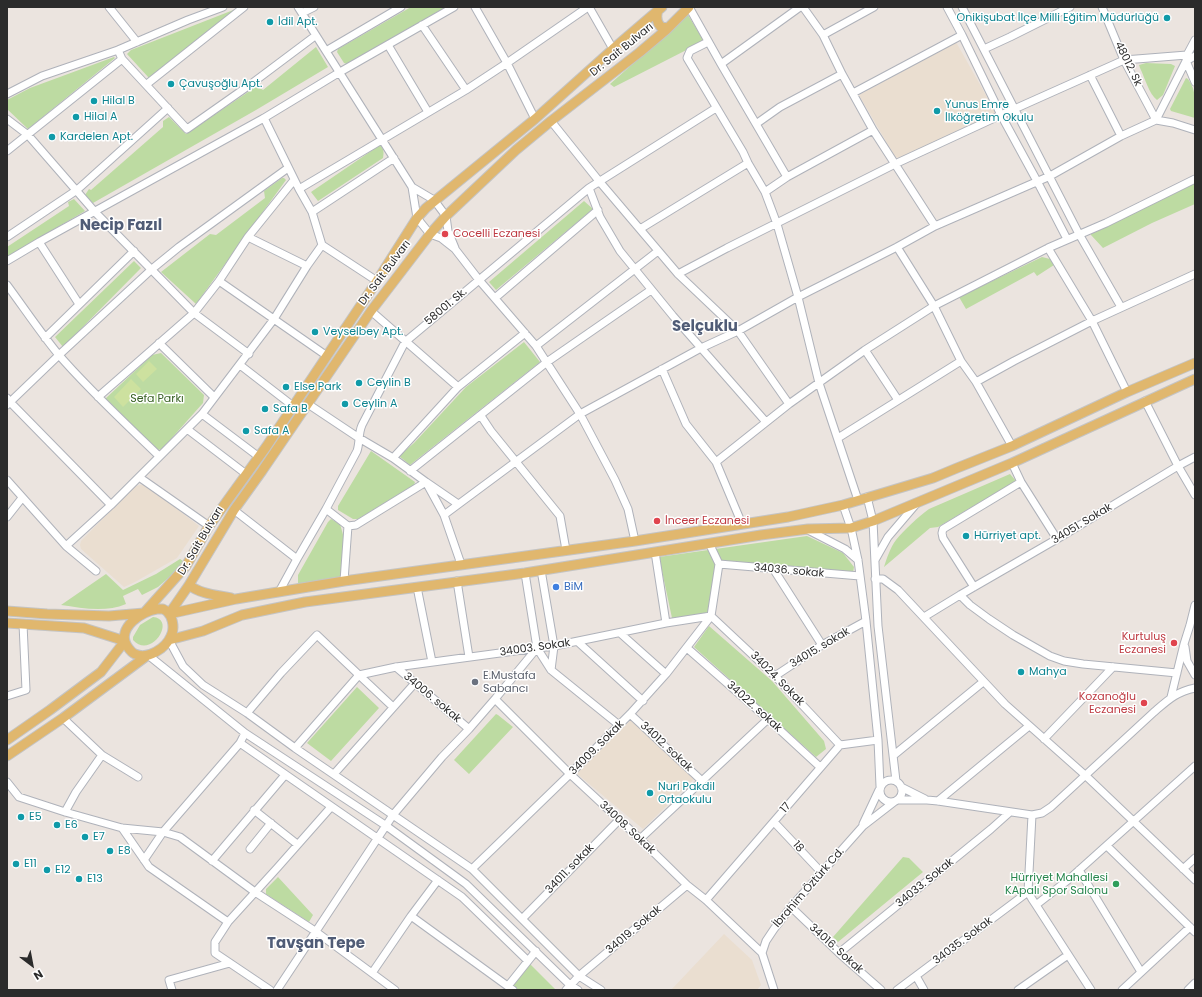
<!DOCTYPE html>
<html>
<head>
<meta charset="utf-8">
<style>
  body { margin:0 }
  #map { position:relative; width:1202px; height:997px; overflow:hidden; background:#ebe4df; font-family:Poppins,sans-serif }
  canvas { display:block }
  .frame { position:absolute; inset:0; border:8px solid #2b2b2b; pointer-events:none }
  .north { position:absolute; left:12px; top:945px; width:40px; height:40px; -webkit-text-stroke:3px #fff; paint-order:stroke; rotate:148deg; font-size:11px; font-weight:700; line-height:16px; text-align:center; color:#2b2b2b }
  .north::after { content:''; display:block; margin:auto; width:14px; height:18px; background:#2b2b2b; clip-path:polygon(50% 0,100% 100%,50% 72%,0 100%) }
</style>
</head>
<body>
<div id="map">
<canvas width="1202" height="997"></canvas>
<div class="frame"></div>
<div class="north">N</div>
</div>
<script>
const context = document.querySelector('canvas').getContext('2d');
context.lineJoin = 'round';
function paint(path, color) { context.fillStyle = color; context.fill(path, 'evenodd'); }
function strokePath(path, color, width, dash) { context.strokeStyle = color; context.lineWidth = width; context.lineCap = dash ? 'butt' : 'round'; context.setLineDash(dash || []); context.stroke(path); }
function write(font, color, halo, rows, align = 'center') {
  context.font = font + ' Poppins,sans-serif'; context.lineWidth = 3; context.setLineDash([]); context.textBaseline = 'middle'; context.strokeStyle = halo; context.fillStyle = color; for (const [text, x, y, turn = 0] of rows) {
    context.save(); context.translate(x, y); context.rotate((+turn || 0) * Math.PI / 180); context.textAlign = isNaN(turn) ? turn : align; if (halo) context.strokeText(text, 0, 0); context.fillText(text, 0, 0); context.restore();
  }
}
paint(new Path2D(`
  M956,42L996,113L901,158L895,157L859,95Z
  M145,484L199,526L177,558L135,582L124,587L81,549L80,545L81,541L135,486Z
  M631,720L695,778L643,829L576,773Z
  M724,934L752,960L761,985L757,990H671Z`), '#eaded0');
paint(new Path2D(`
  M241,7L149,78L127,54L131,50Z
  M411,7H446L347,64L344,63L337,52L338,49Z
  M688,15L704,41L614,87L610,84Z
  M316,47L328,67L256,110L93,203L85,195L89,189L91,190L163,127V121L169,117L186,134L257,86L263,90Z
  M114,57L115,58L28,129L7,109V100L30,88Z
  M1146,63L1171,64L1175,66L1163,95L1157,100C1149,94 1145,78 1140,68L1139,65Z
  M1186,78L1188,79C1197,91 1195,103 1195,118L1171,111L1170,109Z
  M380,145C384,149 384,152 383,158L318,201L311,192Z
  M282,178H284L286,180L196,304L161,272L210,234L216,235L265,198L264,191Z
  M1195,183V204L1152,223L1103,248L1091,235V232Z
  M74,199L85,211L7,257V247L69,206L68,202Z
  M584,201L593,209L496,290L489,282Z
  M1042,257L1050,259L1054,265L1037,276L1034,272L966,309L959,297Z
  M134,261L141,268L63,347L55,337Z
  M524,342L540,362L410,465L399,456L414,443L466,387Z
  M161,353L204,395L203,403L162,449L158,450L105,399L152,355Z
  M371,451L415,482L414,485L358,519H353L338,510V506Z
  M1010,474L1016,481L938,527L930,528L884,567C887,558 890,548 896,540C904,530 919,516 929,509Z
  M331,519L340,524L344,538L342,577L298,586V575L328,522Z
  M807,536L843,553L854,567L853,573L719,564L711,616L672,618L659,557Z
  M180,559L183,561L174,573L158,587L142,595L138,589L123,596L126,604C105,613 82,608 61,605L106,574L123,590L156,574Z
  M153,617C177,619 151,660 133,640V637L140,625Z
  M709,626L772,681L824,741L826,749L816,757L694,647Z
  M357,687L379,708L331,761L307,743Z
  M496,714L498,715L513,727L469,774L454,760Z
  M903,857L909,858L923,872L838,942L833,937Z
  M278,877L313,915L309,922L266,894V889Z
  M529,963L555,989L554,990H516L510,986Z`), '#bddba2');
paint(new Path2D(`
  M149,361L157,369L143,382L136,374Z
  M131,379L141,389L123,407L114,397Z`), '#cde19f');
const minor = new Path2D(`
  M109,7L137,42
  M298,7L412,187L417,218L430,234L441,238L455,249L479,280L536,346L580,414L615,480L628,509L635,541
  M475,7L507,63L535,119
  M589,7L613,49
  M689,7L721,64L787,177
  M803,7L823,35L842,74L873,130L935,226
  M947,7L962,35L1001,115L1037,181L1067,239
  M962,7L1079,234L1121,307
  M1102,7L1124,60L1156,120
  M302,13L314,7
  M422,25L466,90
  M823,35L874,7
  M708,42L690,51L687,58L743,152L748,163L765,192L777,224L798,297L819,383L858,500
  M388,45L428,112
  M984,49L1010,37L1070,7
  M118,50L122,59L187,129L251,84L315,36
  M326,51L401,7
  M1195,56L1186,61L1195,82
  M721,64L800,7
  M1090,75L1121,136
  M147,84L244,7
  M853,93L962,35
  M7,94L42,76L118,50L188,20L223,7
  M264,118L299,189L312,212L322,245L377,281
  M7,119L28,135L95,212L194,313L249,354
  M1156,120L1186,61L1187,55L1195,40
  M551,121L599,181L678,274L738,331L789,404
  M756,124L780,107L842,74
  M7,151L122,59
  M412,187L434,200L446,216L448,231L455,248
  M589,188L600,217L620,251L673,316L766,422
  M299,189L466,90L507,63L588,7
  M765,192L787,177L873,130
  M312,212L394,158
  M640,229L748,163
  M7,237L77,190L168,108
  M248,237L307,266
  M39,242L79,304
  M897,247L934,306L961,361L976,382L1012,446
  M1048,248L1092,321L1127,392
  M7,261L39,242L264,118L340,72L454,7
  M678,274L727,248L895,164L1001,115L1124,60L1187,55
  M219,281L327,356
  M7,285C24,308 40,332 58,354C89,390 125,423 159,456
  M495,298L598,210
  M371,311L458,387
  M45,338L134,251
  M159,343L214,397
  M536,346L658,251
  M865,350L898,400
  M240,365L293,406
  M662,369L686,424L716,462
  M976,382L1014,361L1092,321L1195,274
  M98,397L194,313L219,281L248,237L294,180
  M7,398L10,402L111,505
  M1145,401L1178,466L1195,495
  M308,404L359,438L393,458L426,482L444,515L461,564
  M7,405L59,355L152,269L179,247L288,168
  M202,414L259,457
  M481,416L491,431L560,516L566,550
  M187,429L246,474
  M838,438L961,361
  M393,458L458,387L525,333
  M1012,463L1021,482L1057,539
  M410,471L547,362L651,290
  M139,477L209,526
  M7,480L66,546L96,571
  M867,497L873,521L878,626L896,781
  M843,505L851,528L858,560L866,621L878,740L880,786
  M326,509L348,526L356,525L426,482L458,504
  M234,510L297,559
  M444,515L580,414L701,348L738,331L798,297L897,247L935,226L1050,176L1121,136L1156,120L1173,123L1195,130
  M7,517L22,498
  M742,524L716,462L789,404L865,350L934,306L1048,248L1106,223L1195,179
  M808,530L845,549L858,560
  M66,546L111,505L202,414L274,319L307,266L322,245
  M655,552L666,623
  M875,560L888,537L917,503
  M719,564L860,576
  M541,570L554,646L551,670
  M774,570L822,645
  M875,579H883L898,590L1005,704L1085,775L1195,880
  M344,581L348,526
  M457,581L469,657
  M417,587L432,662
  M974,587L943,538L942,533L943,529L1021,482
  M279,592L297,559L326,509L357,451C360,442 358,434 362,425L405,342L589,188L716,108
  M960,595L970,605L989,619L1013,635L1050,656L1064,661L1083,664L1177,673
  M711,616L775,676L840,745
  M924,617L960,595L1057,539L1178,466L1195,457
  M620,633L666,674
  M169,640L183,666L203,685L247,713L295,748L472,869L579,976L601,990
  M578,642L643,701
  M1185,647L1187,661L1195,675
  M537,648L551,670L619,725
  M687,648L768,719L820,767
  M148,655L245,733L385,825L466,884L570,985L578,990
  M396,667L469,729
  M359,675L396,667L537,648L554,646L666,623L711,616
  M775,676L822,645L866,621
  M7,696L26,690L23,624
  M1171,697L1184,644L1190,625L1195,605
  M495,699L570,774L640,839L687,885L706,900L762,953L774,990
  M247,713L281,673L317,635L359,675L393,707
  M630,714L702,781
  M63,718L102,755L138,777
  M1044,739L1113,667
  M240,743L462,897L528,961
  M295,748L359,675
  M894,755L983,682
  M334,774L415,683
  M880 791a11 11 0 1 1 22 0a11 11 0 1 1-22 0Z
  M7,782L19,797L65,812L122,828L163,832L180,837L255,892L315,931L395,990
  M901,787L925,799
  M897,800H927L938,801L1032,815L1042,813L1051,807L1154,712C1168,700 1176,692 1195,688
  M938,801L1029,726
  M254,810L297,844
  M65,812L76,792L102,755
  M1032,815L1028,892L1032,899L1036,905L1091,990
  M774,822L822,873
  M863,824L879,790
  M122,828L149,867L228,922
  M640,839L768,719
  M1107,846L1195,932
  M250,849L271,823
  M144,860L163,832L240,743L245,733
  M212,861L285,775
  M472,869L570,774L630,714L666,674L711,616L719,564L709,543
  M1183,869L1195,858
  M1079,870L1141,972
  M706,900L840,745L878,740
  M1036,905L1068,880L1195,766
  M791,907L839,953L881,990
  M411,916L513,990
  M522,919L619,820
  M762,953L766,941L774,929L791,907L863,826L894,802
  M839,953L991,829L1010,812
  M372,973L411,916L438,880
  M916,976L924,990
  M508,986L536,951
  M172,990L169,980L230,963
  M270,990L215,953V942L228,922L278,867L331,807
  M277,990L393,815L442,757L469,729L495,699L537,648L525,573
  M566,990L579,976L687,885
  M897,990L1028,892
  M1018,990L1068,955
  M1122,990L1190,927
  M1188,990L1195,983`);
const major = new Path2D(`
  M658,10C656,16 656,22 661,27L668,28
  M189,585C200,594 217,595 231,598
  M157,609C159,609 161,609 163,609C173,613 175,628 171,636C166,648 148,660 135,654C132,653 129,649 127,646C116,628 142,611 157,609Z
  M7,611L47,614L109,616L144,613L186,566L209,526L266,447L377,281L417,218L426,208L535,119L613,49L662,7
  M169,614L236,599L344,581L635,541L788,517L843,505L933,478L957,468L1012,446L1127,392L1195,363
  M169,614L189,585L234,510L262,471L371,311L430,234L446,216L516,150L551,121L640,52L666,30L689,7
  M7,623L84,628L125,641L101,672L50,710L7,740
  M169,640L203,631L242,615L305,602L525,573L761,535L808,529L851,528L873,521L1012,463L1195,379
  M7,756L63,718L148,655`);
strokePath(minor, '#afb2ba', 9);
strokePath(major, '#c4c4c4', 11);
strokePath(minor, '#fff', 7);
strokePath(major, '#e0b76e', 9);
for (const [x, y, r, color] of [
  [1167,18,4,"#0f9aa8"],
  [270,22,4,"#0f9aa8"],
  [171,84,4,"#0f9aa8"],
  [94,101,4,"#0f9aa8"],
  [937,111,4,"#0f9aa8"],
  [76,117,4,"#0f9aa8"],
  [52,137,4,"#0f9aa8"],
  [445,234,4,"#e0444e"],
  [315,332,4,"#0f9aa8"],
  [359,383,4,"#0f9aa8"],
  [286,387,4,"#0f9aa8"],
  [345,404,4,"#0f9aa8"],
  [265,409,4,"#0f9aa8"],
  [246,431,4,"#0f9aa8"],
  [657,521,4,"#e0444e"],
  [966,536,4,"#0f9aa8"],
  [556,587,4,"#3f7fe0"],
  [1174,643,4,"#e0444e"],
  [1021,672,4,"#0f9aa8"],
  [475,682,4,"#6b7280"],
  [1144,703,4,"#e0444e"],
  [650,793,4,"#0f9aa8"],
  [21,817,4,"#0f9aa8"],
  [57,825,4,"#0f9aa8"],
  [85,837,4,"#0f9aa8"],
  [110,851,4,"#0f9aa8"],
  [16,864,4,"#0f9aa8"],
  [47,870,4,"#0f9aa8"],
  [79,879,4,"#0f9aa8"],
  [1116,884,4,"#2e9e5b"]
]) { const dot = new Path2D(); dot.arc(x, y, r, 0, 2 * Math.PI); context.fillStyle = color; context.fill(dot); strokePath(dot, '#fff', 1.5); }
write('11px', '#0d838f', '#fff', [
  ["Onikişubat İlçe Milli Eğitim Müdürlüğü",1159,18,"right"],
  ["İdil Apt.",278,22],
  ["Çavuşoğlu Apt.",179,84],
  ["Hilal B",102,101],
  ["Yunus Emre",945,105],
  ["İlköğretim Okulu",945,118],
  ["Hilal A",84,117],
  ["Kardelen Apt.",60,137],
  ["Veyselbey Apt.",323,332],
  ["Ceylin B",367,383],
  ["Else Park",294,387],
  ["Ceylin A",353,404],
  ["Safa B",273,409],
  ["Safa A",254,431],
  ["Hürriyet apt.",974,536],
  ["Mahya",1029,672],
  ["Nuri Pakdil",658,787],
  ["Ortaokulu",658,800],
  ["E5",29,817],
  ["E6",65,825],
  ["E7",93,837],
  ["E8",118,851],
  ["E11",24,864],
  ["E12",55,870],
  ["E13",87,879]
], 'left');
write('11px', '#2b2b2b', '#fff', [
  ["Dr. Sait Bulvarı",622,50,-39],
  ["48012. Sk",1128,64,64],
  ["Dr. Sait Bulvarı",385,273,-53],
  ["58001. Sk.",446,307,-40],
  ["34051. Sokak",1082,524,-31],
  ["Dr. Sait Bulvarı",201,541,-59],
  ["34036. sokak",789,571,5],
  ["34003. Sokak",535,648,-8],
  ["34015. sokak",820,648,-31],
  ["34024. Sokak",777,679,45],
  ["34006. sokak",432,698,40],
  ["34022. sokak",754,707,42],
  ["34012. sokak",666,747,43],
  ["34009. Sokak",597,748,-45],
  ["17",786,808,-50],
  ["34008. Sokak",627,828,43],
  ["18",798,847,48],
  ["34011. sokak",570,869,-46],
  ["34033. Sokak",925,883,-39],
  ["İbrahim Öztürk Cd.",809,888,-49],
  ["34019. Sokak",634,930,-40],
  ["34035. Sokak",963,941,-37],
  ["34016. Sokak",836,949,42]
]);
write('11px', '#be3a42', '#fff', [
  ["Cocelli Eczanesi",453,234],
  ["İnceer Eczanesi",665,521],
  ["Kurtuluş",1166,637,"right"],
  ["Eczanesi",1166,650,"right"],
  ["Kozanoğlu",1136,697,"right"],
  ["Eczanesi",1136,710,"right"]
], 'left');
write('11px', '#376023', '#fff', [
  ["Sefa Parkı",157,399]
]);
write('11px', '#366cbe', '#fff', [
  ["BiM",564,587]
], 'left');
write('11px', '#5b616d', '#fff', [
  ["E.Mustafa",483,676],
  ["Sabancı",483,689]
], 'left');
write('11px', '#27864d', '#fff', [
  ["Hürriyet Mahallesi",1108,878],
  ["KApalı Spor Salonu",1108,891]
], 'right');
write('bold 15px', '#505c76', '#fff', [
  ["Necip Fazıl",121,226],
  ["Selçuklu",705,327],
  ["Tavşan Tepe",316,944]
]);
</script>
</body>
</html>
